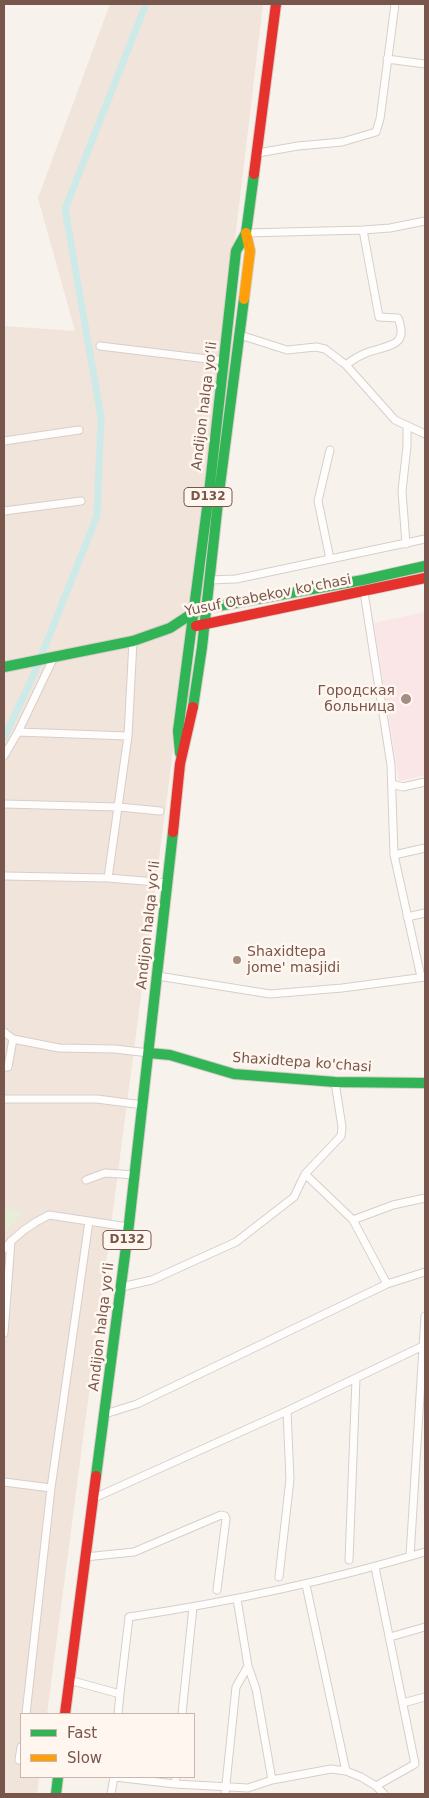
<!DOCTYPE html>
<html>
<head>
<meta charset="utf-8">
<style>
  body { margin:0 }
  #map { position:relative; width:429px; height:1798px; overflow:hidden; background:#f8f2ed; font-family:"DejaVu Sans",sans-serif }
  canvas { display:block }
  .frame { position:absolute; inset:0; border:5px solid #78564b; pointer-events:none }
  .legend { position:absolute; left:20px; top:1713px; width:175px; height:65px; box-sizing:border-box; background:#fff7ef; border:1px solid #c9b7ad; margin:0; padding:6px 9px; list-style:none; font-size:15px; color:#78564b }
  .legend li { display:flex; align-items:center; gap:10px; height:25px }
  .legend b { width:25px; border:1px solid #c9b7ad }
</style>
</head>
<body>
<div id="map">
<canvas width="429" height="1798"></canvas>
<div class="frame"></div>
<ul class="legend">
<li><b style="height:6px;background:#30b455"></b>Fast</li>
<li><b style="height:6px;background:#ff9f0a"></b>Slow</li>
</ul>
</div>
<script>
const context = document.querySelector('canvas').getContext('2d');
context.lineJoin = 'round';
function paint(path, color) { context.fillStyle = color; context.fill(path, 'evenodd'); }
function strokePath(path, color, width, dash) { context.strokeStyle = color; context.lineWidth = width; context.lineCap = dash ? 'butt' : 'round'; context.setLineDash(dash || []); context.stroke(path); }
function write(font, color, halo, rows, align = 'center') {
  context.font = font + ' "DejaVu Sans",sans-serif'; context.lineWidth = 5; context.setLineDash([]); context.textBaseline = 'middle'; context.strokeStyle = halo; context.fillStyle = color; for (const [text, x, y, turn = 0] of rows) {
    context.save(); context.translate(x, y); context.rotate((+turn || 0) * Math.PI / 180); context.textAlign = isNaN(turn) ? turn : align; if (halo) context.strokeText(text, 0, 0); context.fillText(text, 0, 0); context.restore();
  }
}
paint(new Path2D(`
  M110,4H263L185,660L47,1714H21V1777H39L37,1794H4V326L75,331L38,198Z`), '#f1e4da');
paint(new Path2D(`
  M425,612V775L399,781L374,623Z`), '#fae5e7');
paint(new Path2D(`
  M4,1206L22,1214L4,1232Z`), '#e7eed7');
strokePath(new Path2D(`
  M4,738L34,674L97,516L101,417L65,209L146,4`), '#cdeae9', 7);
const street = new Path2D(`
  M387,59L425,64
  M258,153L298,146L342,142L376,132L380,119L395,4
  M246,233L363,230L390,228L425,221
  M240,335L287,350L316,347L325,349L346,365L395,420L425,434
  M100,346L224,361
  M346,365C352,360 359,356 366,353C386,345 410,348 398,318L379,317L363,230
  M4,441L79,430
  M4,511L81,501
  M406,544L402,491L407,446V427
  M330,559L318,501L330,450
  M209,580L236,579L425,539
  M364,592L391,765L394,855L421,977
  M133,641L128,736L108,878L167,883
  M18,732L128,736
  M4,756L18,732L54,657
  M392,784L403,787L425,782
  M4,804L119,807L160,811
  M394,855L425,848
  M4,876L108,878
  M407,917L425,913
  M158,976L270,994L342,988L425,977
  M4,1032L13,1039L59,1048L115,1049L149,1053
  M4,1067H8L13,1039
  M4,1099H97L143,1105
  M305,1174L353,1220
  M86,1180L105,1173L135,1175
  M4,1249C16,1235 32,1223 49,1215L128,1227
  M387,1284L353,1220L393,1205L425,1198
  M121,1287L152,1280L236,1242L294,1197L305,1174L341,1136L342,1127L335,1082
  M4,1333L11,1241
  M105,1414L137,1404L387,1284L425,1272
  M4,1482L51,1488
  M92,1499L287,1411L425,1345
  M410,1556L425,1316
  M85,1557L134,1552L221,1515L225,1516L226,1519L217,1590
  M349,1560L356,1379
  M375,1567L415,1764L376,1786
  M279,1577L290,1479L287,1411
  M306,1585L346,1771
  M237,1599L248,1666
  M390,1637L425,1627
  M69,1680L120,1694L118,1714
  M120,1694L129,1617C229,1602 328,1581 425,1552
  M403,1703L425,1697
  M26,1714L51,1488L89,1221
  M182,1714L193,1607
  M19,1760L21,1747
  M115,1777L175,1784L248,1788L272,1780L331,1769L346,1771L361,1777L376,1786L384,1794
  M175,1784L176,1777
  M111,1794L114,1777
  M225,1794L236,1687L248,1666L256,1689L272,1780`);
const fast = new Path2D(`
  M170,628L193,613L207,608L363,580L425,566
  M4,667L133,641L170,628
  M193,707L202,647L219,493L244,299
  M180,753L178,731L209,493L236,251L246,233L254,174
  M149,1053L170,1055L234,1074L335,1082L425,1083
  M96,1476L129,1224L173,832
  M56,1794L58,1777`);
const slow = new Path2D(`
  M244,299L250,251L246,233`);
const jam = new Path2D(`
  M254,174L276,4
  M196,626L425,578
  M173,832L180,764L193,707
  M65,1714L96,1476`);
strokePath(street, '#d7ceca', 9);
strokePath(fast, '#d8cec9', 12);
strokePath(slow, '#d8cec9', 12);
strokePath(jam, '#d8cec9', 12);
strokePath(street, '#fefdfc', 7);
strokePath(fast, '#30b455', 10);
strokePath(slow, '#ff9f0a', 10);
strokePath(jam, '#e5322d', 10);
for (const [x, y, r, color] of [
  [406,699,6,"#a58d84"],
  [237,960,5,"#a58d84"]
]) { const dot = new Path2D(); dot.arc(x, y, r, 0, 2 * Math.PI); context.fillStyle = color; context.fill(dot); strokePath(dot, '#fff7ef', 2); }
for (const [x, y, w] of [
  [208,497,48],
  [127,1240,48]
]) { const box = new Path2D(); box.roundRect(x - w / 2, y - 9.5, w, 19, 4); context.fillStyle = '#fff7ef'; context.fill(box); strokePath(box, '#78564b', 1); }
write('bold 12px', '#78564b', null, [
  ["D132",208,497],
  ["D132",127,1240]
]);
write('14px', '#78564b', '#fff7ef', [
  ["Andijon halqa yo‘li",205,406,-83],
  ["Yusuf Otabekov ko'chasi",268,596,-11],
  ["Andijon halqa yo‘li",149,925,-84],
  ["Shaxidtepa ko'chasi",302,1063,4],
  ["Andijon halqa yo‘li",102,1327,-83]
]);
write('14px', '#78564b', '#fff7ef', [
  ["Городская",395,691],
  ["больница",395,707],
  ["Shaxidtepa",247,952,"left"],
  ["jome' masjidi",247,968,"left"]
], 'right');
</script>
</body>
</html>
